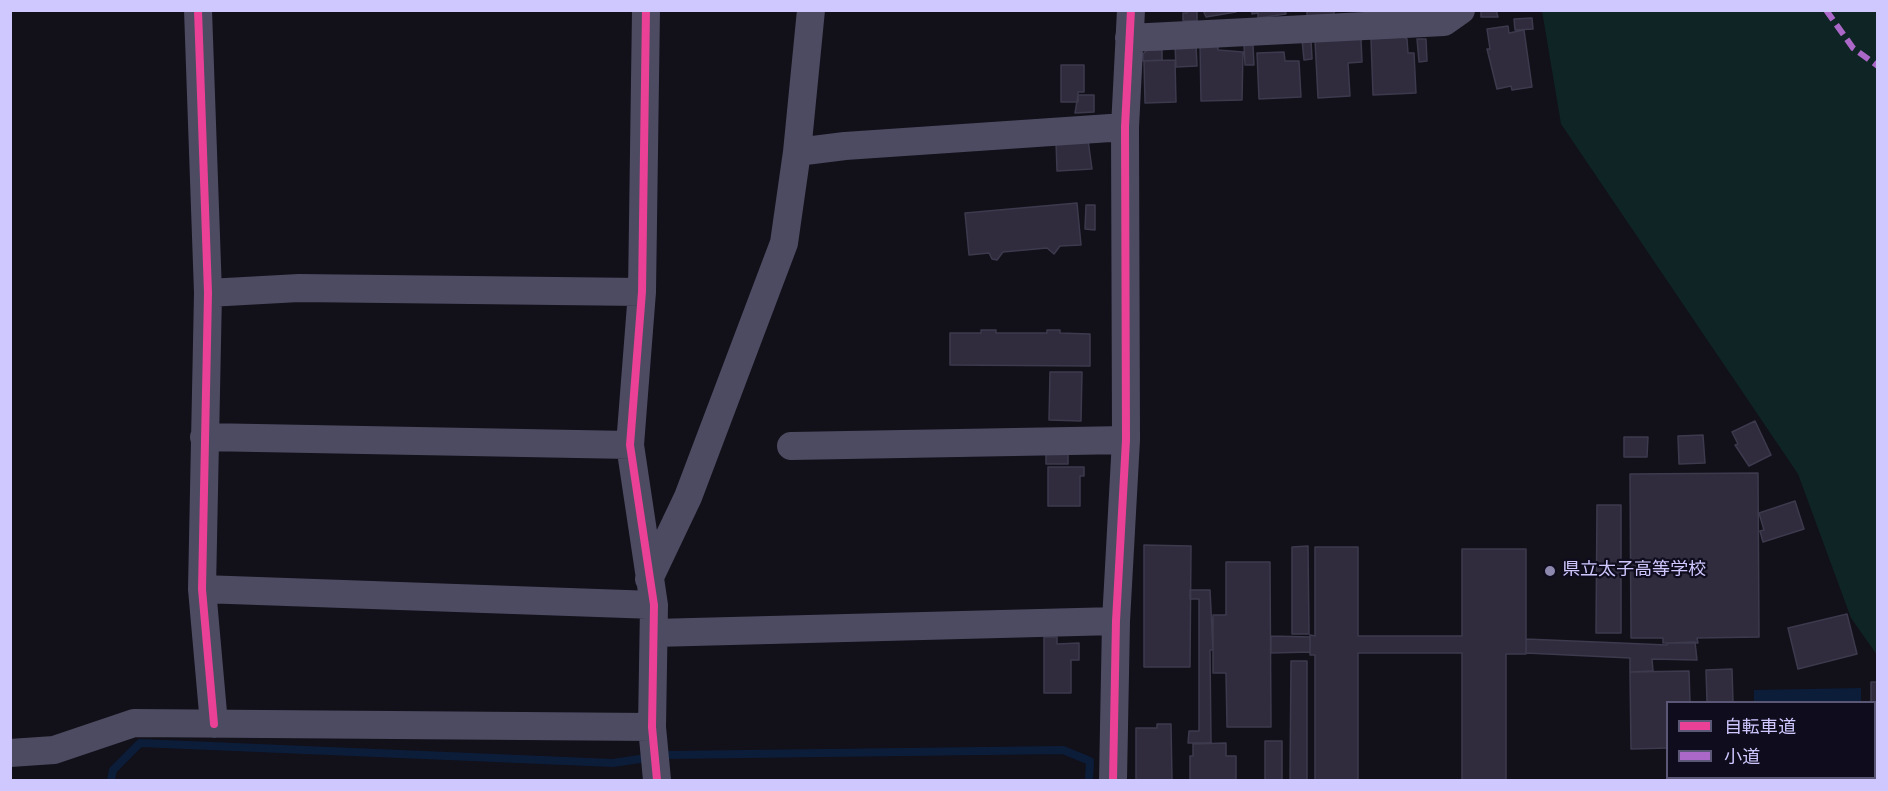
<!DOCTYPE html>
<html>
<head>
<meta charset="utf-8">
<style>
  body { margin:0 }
  #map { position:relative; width:1888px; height:791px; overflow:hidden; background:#121019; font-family:Jost,"Noto Sans JP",sans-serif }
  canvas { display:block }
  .frame { position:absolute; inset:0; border:12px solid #cec8ff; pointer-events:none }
  .legend { position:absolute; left:1666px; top:701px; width:210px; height:78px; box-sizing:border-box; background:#0f0c1d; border:2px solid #5b5777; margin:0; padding:8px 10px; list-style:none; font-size:18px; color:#cec8ff }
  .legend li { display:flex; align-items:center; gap:12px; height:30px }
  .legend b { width:30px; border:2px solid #5b5777 }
</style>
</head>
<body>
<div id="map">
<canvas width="1888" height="791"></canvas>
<div class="frame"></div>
<ul class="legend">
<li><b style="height:8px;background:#ea4096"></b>自転車道</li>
<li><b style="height:8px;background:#ac68c9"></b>小道</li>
</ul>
</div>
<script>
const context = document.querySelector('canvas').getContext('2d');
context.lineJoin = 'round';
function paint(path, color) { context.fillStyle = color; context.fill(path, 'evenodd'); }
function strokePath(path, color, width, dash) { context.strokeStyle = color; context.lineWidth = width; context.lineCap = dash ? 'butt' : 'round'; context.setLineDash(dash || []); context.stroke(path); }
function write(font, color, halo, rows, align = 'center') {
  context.font = font + ' Jost,"Noto Sans JP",sans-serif'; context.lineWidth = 4.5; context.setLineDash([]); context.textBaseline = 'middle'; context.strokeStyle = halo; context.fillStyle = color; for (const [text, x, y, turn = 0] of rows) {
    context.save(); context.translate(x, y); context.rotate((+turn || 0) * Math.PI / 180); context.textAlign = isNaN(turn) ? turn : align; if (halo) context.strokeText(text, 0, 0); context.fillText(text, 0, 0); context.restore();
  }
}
paint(new Path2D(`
  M1542,11H1877V655L1851,618L1798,474L1561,124Z`), '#0f2424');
paint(new Path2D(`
  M1861,688V702H1754V690Z`), '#0c1d3a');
strokePath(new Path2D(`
  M111,780L113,770L140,743L613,763L666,755L1063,750L1090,761L1089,780`), '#0c1d3a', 8);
const building = new Path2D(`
  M1187,10H1197V21H1183V13H1187Z
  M1203,10H1236V12L1206,17Z
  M1252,10H1285L1286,14L1258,18V13L1252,14Z
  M1307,10H1334V15L1307,17Z
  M1481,10H1496L1498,17H1481Z
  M1532,18L1533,29L1515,30L1514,19Z
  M1508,26L1509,33L1524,30L1532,87L1512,90L1511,86L1497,89L1487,49H1490L1487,29Z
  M1403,37L1407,39L1408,53H1414L1416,93L1373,95L1371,39Z
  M1311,39L1312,59L1304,60L1302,40Z
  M1361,39L1362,62L1348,63L1350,96L1318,98L1315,40Z
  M1417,39H1426L1427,61L1419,62Z
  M1196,44L1197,66L1176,67L1175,45Z
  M1200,44H1218V50L1243,52L1242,100L1201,101Z
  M1244,45H1253L1254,65H1245Z
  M1147,50H1162V60L1143,61V54Z
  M1284,52L1285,61H1299L1301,97L1259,99L1257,53Z
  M1175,60L1176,102L1145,103L1144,61Z
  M1061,65H1084V92H1078V102H1061Z
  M1078,95H1094V112L1075,113Z
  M1088,140L1092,169L1057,171L1056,142Z
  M1077,203L1081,245L1060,246L1054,254L1047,248L1003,252L997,260L992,259L989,253L969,255L965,213Z
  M1086,205H1095V230L1085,229Z
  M981,330H996V333H1047V330H1060V333L1090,334V366L950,365V333H981Z
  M1050,372H1082L1081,421L1049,420Z
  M1755,421L1771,455L1749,466L1735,445L1738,444L1732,432Z
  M1703,435L1705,463L1679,464L1678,436Z
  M1624,437H1648L1647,457H1624Z
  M1046,454H1068V464H1046Z
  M1048,467H1084V476H1080V506H1048Z
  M1758,473L1759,637L1697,638L1698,643H1663V638H1631L1630,474Z
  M1795,501L1804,529L1763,542L1760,531L1764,530L1759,513Z
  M1597,505H1621V633H1596Z
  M1144,545L1191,546L1190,667H1144Z
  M1308,546L1309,634H1292V547Z
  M1315,547H1358V636H1462V549H1526V654H1506V780H1462V653H1358V780H1315V655H1310V635L1315,636Z
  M1226,562H1270L1271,727H1227L1226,673H1213V615H1226Z
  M1190,590H1210L1213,650H1210L1211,743H1188L1189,731H1199V599H1190Z
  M1847,614L1857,654L1798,669L1788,628Z
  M1271,636L1310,637V652L1271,653Z
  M1044,637H1057V644L1079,643V660H1071V693H1044Z
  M1526,639L1667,645L1668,643L1695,642L1697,660L1652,659L1653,671L1630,672V658L1526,653Z
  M1291,661H1307V780H1290Z
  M1732,669L1733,702H1707L1706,670Z
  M1689,671L1690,702H1668V748L1631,749L1630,672Z
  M1871,682H1878V754H1874V702H1871Z
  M1157,724H1171L1172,780H1136V728H1157Z
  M1265,741H1282V780H1265Z
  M1226,743V756H1236V780H1190V756H1193V744Z`);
paint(building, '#302c3d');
strokePath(building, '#3d3a4e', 1.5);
strokePath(new Path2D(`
  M198,10L208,293L202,589L214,724
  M646,10L642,292L630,445L654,605L652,727L657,780
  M1129,38L1444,22L1461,10
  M797,152L845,146L1125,127
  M208,293L299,288L642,292
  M204,437L630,445
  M791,446L1126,440
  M649,579L688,497L784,243L797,152L811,10
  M202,589L654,605
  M654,633L1116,621
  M10,753L54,750L134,723L652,727
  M1113,780L1116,621L1126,440L1125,127L1131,10`), '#4c4b62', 28);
strokePath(new Path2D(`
  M1826,10L1853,48L1878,66`), '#ac68c9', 6, [12, 6]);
strokePath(new Path2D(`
  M198,10L208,293L202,589L214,724
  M646,10L642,292L630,445L654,605L652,727L657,780
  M1113,780L1116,621L1126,440L1125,127L1131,10`), '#ea4096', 8);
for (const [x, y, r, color] of [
  [1550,571,6,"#8c88ae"]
]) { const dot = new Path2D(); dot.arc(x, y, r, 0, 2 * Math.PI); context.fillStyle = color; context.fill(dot); strokePath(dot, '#0f0c1d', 2); }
write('18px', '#cec8ff', '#0f0c1d', [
  ["県立太子高等学校",1562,571]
], 'left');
</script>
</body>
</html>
